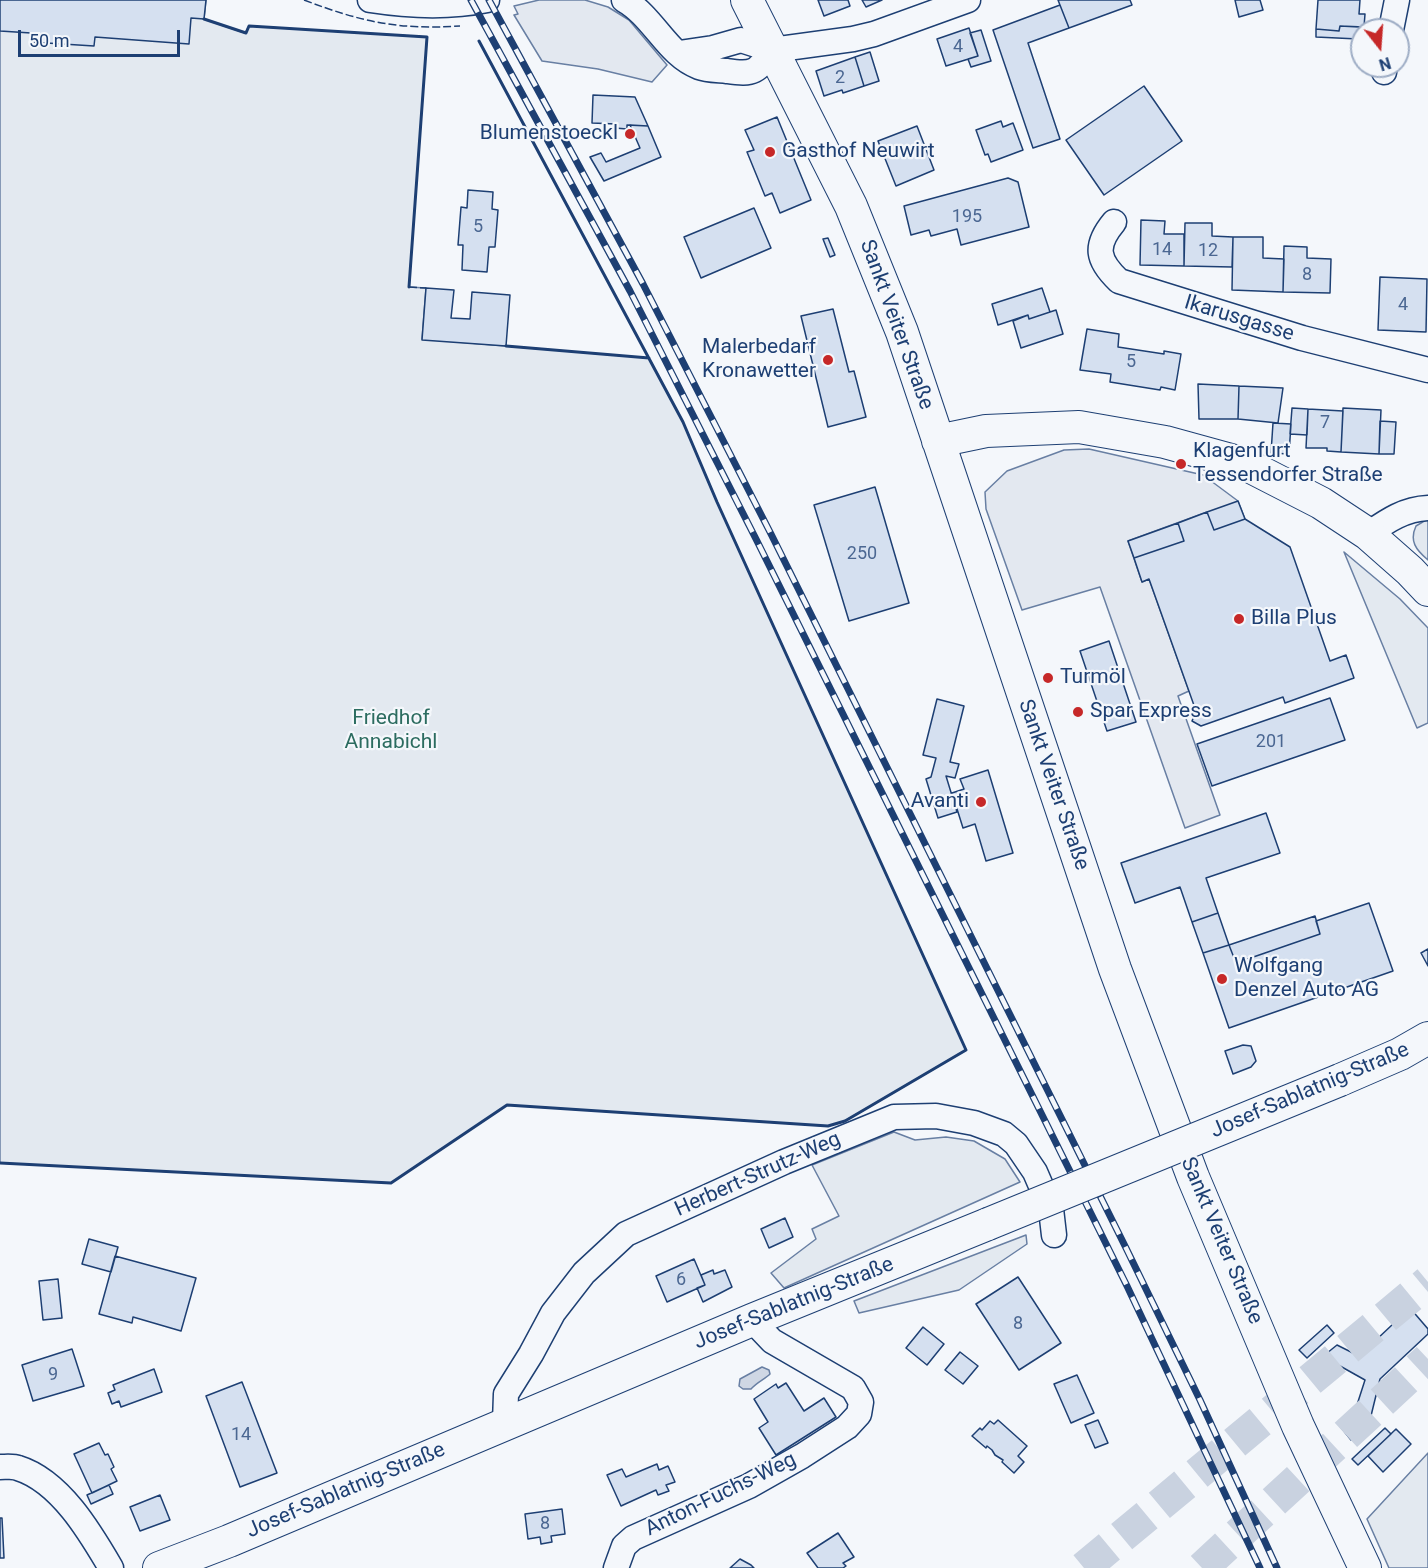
<!DOCTYPE html>
<html>
<head>
<meta charset="utf-8">
<style>
  body { margin:0 }
  #map { position:relative; width:1428px; height:1568px; overflow:hidden; background:#f4f7fb; font-family:Roboto,sans-serif }
  canvas { display:block }
  .north { position:absolute; left:1350px; top:18px; width:60px; height:60px; box-sizing:border-box; background:#f4f7fb; border:2px solid #9eadc5; border-radius:50%; rotate:163deg; font-size:16px; font-weight:700; line-height:24px; text-align:center; color:#1d3f73 }
  .north::after { content:''; display:block; margin:auto; width:21px; height:27px; background:#c62828; clip-path:polygon(50% 0,100% 100%,50% 72%,0 100%) }
  .scale { position:absolute; left:18px; top:30px; width:162px; height:27px; box-sizing:border-box; border:3px solid #1d3f73; border-top:0; padding-left:8px; font-size:18px; line-height:21px; white-space:nowrap; color:#1d3f73; -webkit-text-stroke:4px #f4f7fb; paint-order:stroke }
</style>
</head>
<body>
<div id="map">
<canvas width="1428" height="1568"></canvas>
<div class="north">N</div>
<div class="scale">50 m</div>
</div>
<script>
const context = document.querySelector('canvas').getContext('2d');
context.lineJoin = 'round';
function paint(path, color) { context.fillStyle = color; context.fill(path, 'evenodd'); }
function strokePath(path, color, width, dash) { context.strokeStyle = color; context.lineWidth = width; context.lineCap = dash ? 'butt' : 'round'; context.setLineDash(dash || []); context.stroke(path); }
function write(font, color, halo, rows, align = 'center') {
  context.font = font + ' Roboto,sans-serif'; context.lineWidth = 4.5; context.setLineDash([]); context.textBaseline = 'middle'; context.strokeStyle = halo; context.fillStyle = color; for (const [text, x, y, turn = 0] of rows) {
    context.save(); context.translate(x, y); context.rotate((+turn || 0) * Math.PI / 180); context.textAlign = isNaN(turn) ? turn : align; if (halo) context.strokeText(text, 0, 0); context.fillText(text, 0, 0); context.restore();
  }
}
const green = new Path2D(`
  M0,0H206L204,19L245,33L249,26L427,37L409,287L426,288L422,339L649,358L683,422L717,502L966,1050L845,1121L828,1126L507,1105L391,1183L0,1163Z
  M1428,519V560C1416,550 1409,541 1416,526Z
  M1344,552L1400,599L1428,628V723L1417,728Z
  M894,1132L915,1140L946,1137L974,1141L1005,1159L1020,1182L784,1288L771,1273L816,1239L812,1229L839,1216L812,1165Z
  M1026,1235L1027,1244L959,1290L859,1313L854,1301Z
  M1428,1453V1568H1389L1367,1519Z`);
paint(green, '#e3e9f0');
strokePath(green, '#687fa3', 1.5);
const parking = new Path2D(`
  M539,0H585L608,7L629,20L667,65L652,82L598,69L542,61L514,15L518,14L514,6Z
  M1089,449L1203,475L1238,501L1245,519L1207,512L1128,541L1142,582L1149,579L1189,691L1178,696L1220,815L1185,828L1100,587L1022,610L986,509L985,492L1007,471L1064,450Z`);
paint(parking, '#e3e8f0');
strokePath(parking, '#687fa3', 1.5);
const water = new Path2D(`
  M762,1367L769,1370L770,1374C765,1379 757,1382 751,1389H743L739,1386L740,1379Z`);
paint(water, '#cfd7e4');
strokePath(water, '#687fa3', 1.5);
const building = new Path2D(`
  M0,0H206L204,19L191,18L189,44L95,37L94,46L31,42V33L0,31Z
  M818,0H848L850,6L824,16Z
  M862,0H882L866,7Z
  M1058,0H1130L1132,5L1069,28Z
  M1235,0H1260L1263,10L1239,17Z
  M1318,0H1360L1359,14H1365L1364,27L1340,26L1339,31L1316,29Z
  M1060,5L1069,28L1028,43L1060,139L1033,148L993,30Z
  M1340,26L1359,27L1358,39L1316,37V29L1339,31Z
  M969,28L978,56L946,66L937,39Z
  M981,30L991,61L971,67L968,59L978,56L970,33Z
  M870,52L879,81L864,86L855,57Z
  M855,57L864,86L843,93L842,90L824,96L816,71Z
  M1144,86L1182,141L1104,195L1066,140Z
  M593,95L635,97L648,126L627,125V129L615,128L616,124L592,123Z
  M777,117L811,200L780,213L772,193L765,196L747,152L754,150L745,130Z
  M1001,121L1003,127L1013,123L1023,150L991,162L988,154L985,155L976,130Z
  M630,125L648,126L661,157L604,181L590,157L601,153L606,162L640,148Z
  M917,126L934,170L896,186L878,141Z
  M1008,178L1018,182L1029,227L961,245L957,229L931,236L929,230L911,235L904,206Z
  M468,190L493,192L492,209L498,210L495,247H489L487,272L462,270L463,245H458L461,207L467,208Z
  M754,208L771,248L701,278L684,237Z
  M1141,220L1165,221L1164,234H1184V266L1140,265Z
  M1185,223H1212V236L1233,237L1232,267L1184,266Z
  M1233,237H1263V258L1284,259L1283,292L1232,290Z
  M828,238L835,255L830,257L823,239Z
  M1284,246L1307,247V258L1331,259L1330,293L1283,292Z
  M1380,277L1427,279L1426,332L1378,330Z
  M426,288L454,290L451,318L470,319L472,292L510,295L506,346L422,340Z
  M1042,288L1050,312L1029,319L1028,315L998,325L992,304Z
  M833,309L849,372L854,371L866,417L828,427L801,316Z
  M1056,310L1063,334L1021,348L1013,321L1028,315L1029,319Z
  M1087,329L1119,334L1118,347L1164,354V351L1181,354L1175,390L1161,387L1160,390L1110,382L1111,374L1080,370Z
  M1198,384L1239,386L1238,419H1199Z
  M1239,386L1283,388L1278,423L1238,419Z
  M1292,408L1308,409L1307,435L1290,434Z
  M1343,408L1381,410L1379,454L1341,452Z
  M1308,409L1343,411L1341,452L1327,451V448H1306Z
  M1380,421L1396,422L1394,454H1379Z
  M1273,423L1291,424L1289,454L1271,453Z
  M875,487L909,603L849,621L814,505Z
  M1238,501L1245,519L1214,530L1207,512Z
  M1207,512L1214,530L1245,519L1290,547L1330,661L1346,655L1354,678L1285,703L1283,697L1201,726L1192,721L1196,711L1149,579L1142,582L1134,558L1184,541L1178,523Z
  M1178,523L1184,541L1134,558L1128,541Z
  M1109,641L1136,722L1107,731L1080,651Z
  M1330,698L1345,740L1212,786L1197,744Z
  M937,699L964,706L950,762L959,764L955,778L946,776L957,812L938,818L926,779L931,777L936,758L923,755Z
  M988,770L1013,853L986,861L975,824L963,828L952,793L964,789L960,779Z
  M1266,813L1280,853L1206,878L1218,913L1192,922L1180,887L1135,903L1121,863Z
  M1369,903L1393,971L1229,1028L1203,953L1229,945L1236,963L1320,934L1316,921Z
  M1218,913L1229,945L1203,953L1192,922Z
  M1315,916L1320,934L1236,963L1229,945Z
  M1428,949V966L1421,953Z
  M1243,1045L1251,1046L1256,1061L1251,1067L1233,1074L1225,1051Z
  M785,1218L793,1237L769,1248L761,1229Z
  M89,1239L118,1247L111,1272L82,1264Z
  M115,1256L196,1278L181,1331L133,1317L132,1323L99,1314Z
  M694,1259L705,1285L667,1302L656,1276Z
  M713,1270L714,1274L725,1270L732,1287L703,1302L697,1288L705,1285L701,1275Z
  M1018,1277L1061,1343L1019,1370L976,1304Z
  M58,1279L62,1318L43,1320L39,1281Z
  M1410,1308L1428,1329V1334L1380,1379L1369,1424L1351,1440L1339,1425L1355,1411L1365,1380L1340,1366L1323,1380L1311,1366L1337,1345L1359,1356Z
  M1327,1325L1334,1333L1307,1358L1299,1350Z
  M923,1327L944,1344L927,1365L906,1348Z
  M72,1349L84,1386L33,1401L22,1365Z
  M960,1352L978,1366L963,1384L945,1370Z
  M154,1369L162,1392L121,1407L119,1401L112,1404L108,1393L115,1390L113,1385Z
  M1077,1375L1094,1413L1071,1423L1054,1384Z
  M242,1382L277,1473L240,1487L206,1396Z
  M786,1383L804,1411L824,1398L836,1417L776,1455L759,1428L768,1422L754,1399L776,1384L778,1388Z
  M998,1420L1027,1446L1018,1456L1024,1462L1014,1473L1002,1462L1003,1460L995,1455L992,1450L987,1446L986,1448L972,1436L980,1428L982,1430L990,1421L994,1424Z
  M1098,1420L1108,1443L1095,1448L1085,1425Z
  M1385,1428L1391,1434L1358,1465L1352,1459Z
  M1396,1429L1411,1444L1383,1472L1368,1456Z
  M99,1443L105,1455L108,1454L114,1467L111,1469L117,1481L92,1493L74,1454Z
  M657,1464L659,1470L668,1466L675,1482L666,1485L669,1491L658,1495L656,1490L621,1506L607,1475L622,1469L626,1477Z
  M109,1485L113,1494L91,1504L87,1495Z
  M160,1495L170,1520L140,1531L130,1507Z
  M562,1509L565,1534L551,1536L552,1542L541,1544L540,1537L528,1539L525,1514Z
  M0,1518H2L4,1558H0Z
  M838,1533L854,1557L843,1563L846,1566L843,1568H818L807,1553Z
  M740,1559L751,1565L754,1568H730Z`);
paint(building, '#d5e0f0');
strokePath(building, '#1d3f73', 1.5);
strokePath(new Path2D(`
  M1084,1568L1428,1282
  M1202,1568L1428,1359`), '#c9d2e0', 33, [33, 16]);
const minor = new Path2D(`
  M370,0C409,6 448,8 487,0
  M624,0C654,17 667,55 699,67C707,70 718,70 727,71C754,75 757,72 772,50
  M1391,30L1397,0
  M679,53L713,48L741,40L772,50L853,39L874,34L968,0
  M1384,72L1385,66
  M1114,222C1094,246 1097,260 1119,281L1302,338L1428,370
  M1368,534C1387,521 1404,509 1428,508
  M505,1423L506,1394L531,1354L553,1313L584,1273L626,1234L784,1162L894,1117L936,1116L974,1123L1004,1134L1016,1144L1035,1172L1051,1209L1054,1235
  M0,1467C6,1467 13,1466 18,1468C60,1481 90,1532 111,1568
  M616,1568L624,1546L633,1538L749,1486L802,1456L847,1427L859,1414L861,1402L853,1388L772,1341L752,1320`);
const major = new Path2D(`
  M747,0L851,206L902,332L1115,969L1193,1177L1298,1426L1365,1568
  M938,441L986,431L1079,427L1165,442L1245,464L1321,503L1368,534L1410,571L1428,590
  M1340,1080L1400,1054L1428,1038
  M159,1568L229,1541L752,1320L988,1224`);
strokePath(minor, '#1d3f73', 27);
strokePath(major, '#1d3f73', 34);
strokePath(minor, '#f4f7fb', 24);
strokePath(major, '#f4f7fb', 32);
const rail = new Path2D(`
  M471,0L630,291L757,541L1127,1286L1260,1568
  M489,0L643,284L771,534L1126,1248L1200,1400L1277,1568`);
strokePath(rail, '#1d3f73', 7);
strokePath(rail, '#f4f7fb', 4.5, [14]);
const majorBridge = new Path2D(`
  M988,1224L1340,1080`);
strokePath(majorBridge, '#1d3f73', 34, []);
strokePath(majorBridge, '#f4f7fb', 32);
strokePath(new Path2D(`
  M304,0C362,22 398,30 460,26
  M409,287L426,288`), '#1d3f73', 1.5, [8, 3]);
strokePath(new Path2D(`
  M204,19L246,33L249,26L427,37L409,287
  M506,346L649,358
  M0,1163L391,1183L507,1105L828,1126L845,1121L966,1050L717,502L683,422L479,41`), '#1d3f73', 3);
for (const [x, y, r, color] of [
  [630,134,6,"#c62828"],
  [770,152,6,"#c62828"],
  [828,360,6,"#c62828"],
  [1181,464,6,"#c62828"],
  [1239,619,6,"#c62828"],
  [1048,678,6,"#c62828"],
  [1078,712,6,"#c62828"],
  [981,802,6,"#c62828"],
  [1222,979,6,"#c62828"]
]) { const dot = new Path2D(); dot.arc(x, y, r, 0, 2 * Math.PI); context.fillStyle = color; context.fill(dot); strokePath(dot, '#f4f7fb', 2); }
write('18px', '#4b6792', null, [
  ["4",958,47],
  ["2",840,78],
  ["195",967,217],
  ["5",478,227],
  ["14",1162,250],
  ["12",1208,251],
  ["8",1307,275],
  ["4",1403,305],
  ["5",1131,362],
  ["7",1325,423],
  ["250",862,554],
  ["201",1271,742],
  ["6",681,1280],
  ["8",1018,1324],
  ["9",53,1375],
  ["14",241,1435],
  ["8",545,1524]
]);
write('21px', '#1d3f73', '#f4f7fb', [
  ["Blumenstoeckl",618,134,"right"],
  ["Gasthof Neuwirt",782,152],
  ["Malerbedarf",816,348,"right"],
  ["Kronawetter",816,372,"right"],
  ["Klagenfurt",1193,452],
  ["Tessendorfer Straße",1193,476],
  ["Billa Plus",1251,619],
  ["Turmöl",1060,678],
  ["Spar Express",1090,712],
  ["Avanti",969,802,"right"],
  ["Wolfgang",1234,967],
  ["Denzel Auto AG",1234,991]
], 'left');
write('21px', '#1d3f73', '#f4f7fb', [
  ["Ikarusgasse",1239,319,17],
  ["Sankt Veiter Straße",896,325,70],
  ["Sankt Veiter Straße",1053,785,71],
  ["Josef-Sablatnig-Straße",1310,1091,-23],
  ["Herbert-Strutz-Weg",758,1175,-24],
  ["Sankt Veiter Straße",1221,1241,67],
  ["Josef-Sablatnig-Straße",794,1304,-22],
  ["Josef-Sablatnig-Straße",346,1491,-23],
  ["Anton-Fuchs-Weg",721,1495,-26]
]);
write('21px', '#2c6c60', '#f4f7fb', [
  ["Friedhof",391,719],
  ["Annabichl",391,743]
]);
</script>
</body>
</html>
